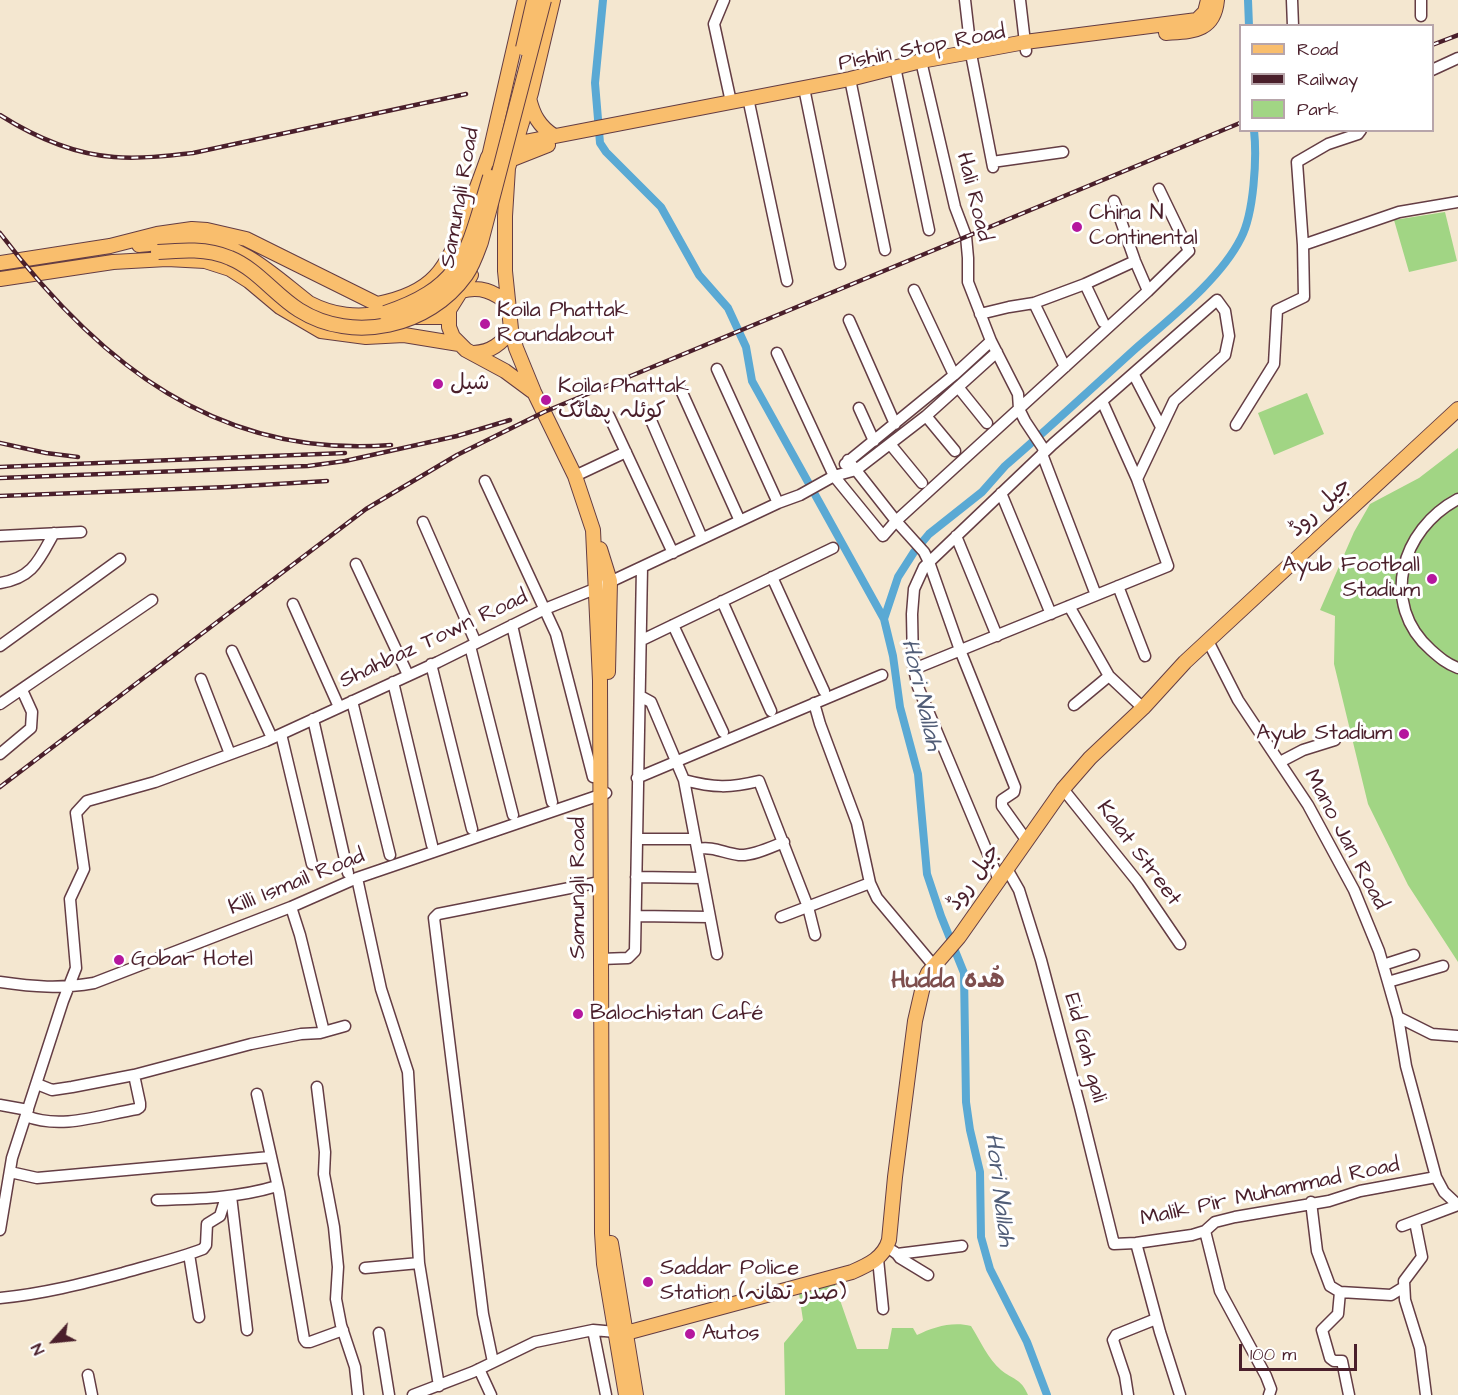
<!DOCTYPE html>
<html>
<head>
<meta charset="utf-8">
<style>
  body { margin:0 }
  #map { position:relative; width:1458px; height:1395px; overflow:hidden; background:#f4e7d0; font-family:"Architects Daughter",sans-serif }
  canvas { display:block }
  .legend { position:absolute; left:1239px; top:24px; width:195px; height:108px; box-sizing:border-box; background:#fff; border:2px solid #b7a5aa; margin:0; padding:8px 10px; list-style:none; font-size:18px; color:#4a1f2b }
  .legend li { display:flex; align-items:center; gap:12px; height:30px }
  .legend b { width:30px; border:2px solid #b7a5aa }
  .north { position:absolute; left:24px; top:1311px; width:60px; height:60px; -webkit-text-stroke:4px #fff; paint-order:stroke; rotate:243deg; font-size:16px; font-weight:700; line-height:24px; text-align:center; color:#4a1f2b }
  .north::after { content:''; display:block; margin:auto; width:21px; height:27px; background:#4a1f2b; clip-path:polygon(50% 0,100% 100%,50% 72%,0 100%) }
  .scale { position:absolute; left:1239px; top:1344px; width:118px; height:27px; box-sizing:border-box; border:3px solid #4a1f2b; border-top:0; padding-left:8px; font-size:18px; line-height:21px; white-space:nowrap; color:#4a1f2b; -webkit-text-stroke:4px #fff; paint-order:stroke }
</style>
</head>
<body>
<div id="map">
<canvas width="1458" height="1395"></canvas>
<ul class="legend">
<li><b style="height:8px;background:#f9be6d"></b>Road</li>
<li><b style="height:8px;background:#4a1f2b"></b>Railway</li>
<li><b style="height:16px;background:#a1d584"></b>Park</li>
</ul>
<div class="north">N</div>
<div class="scale">100 m</div>
</div>
<script>
const context = document.querySelector('canvas').getContext('2d');
context.lineJoin = 'round';
function paint(path, color) { context.fillStyle = color; context.fill(path, 'evenodd'); }
function strokePath(path, color, width, dash) { context.strokeStyle = color; context.lineWidth = width; context.lineCap = dash ? 'butt' : 'round'; context.setLineDash(dash || []); context.stroke(path); }
function write(font, color, halo, rows, align = 'center') {
  context.font = font + ' "Architects Daughter","Playpen Sans Arabic",sans-serif'; context.lineWidth = 6; context.setLineDash([]); context.textBaseline = 'middle'; context.strokeStyle = halo; context.fillStyle = color; for (const [text, x, y, turn = 0] of rows) {
    context.save(); context.translate(x, y); context.rotate((+turn || 0) * Math.PI / 180); context.textAlign = isNaN(turn) ? turn : align; if (halo) context.strokeText(text, 0, 0); context.fillText(text, 0, 0); context.restore();
  }
}
paint(new Path2D(`
  M1445,212L1457,261L1409,272L1394,220Z
  M1307,393L1324,434L1274,455L1258,413Z
  M1458,448V962L1408,885L1368,804L1334,664L1335,616L1320,610L1354,532L1370,504L1419,478Z
  M832,1277L857,1349H888L892,1328H913L917,1335C933,1327 953,1321 971,1326C980,1340 988,1359 1001,1370C1013,1380 1021,1378 1028,1395H785L784,1343L803,1320L798,1287Z`), '#a1d584');
strokePath(new Path2D(`
  M603,0L595,83L600,143L606,152L661,207L699,275L728,308L746,347L752,381L884,619
  M1248,0L1249,26
  M1047,1395L1027,1342L990,1269L981,1237L980,1172L970,1130L966,1102L964,973L941,916L927,874L918,774L900,707L893,656L884,619L898,577L914,552L929,534L982,492L1005,466C1049,428 1091,389 1134,350C1169,319 1220,280 1241,238C1254,213 1257,158 1254,130`), '#5aa9d4', 8);
const minor = new Path2D(`
  M724,0L714,24L731,102
  M965,0L971,52
  M1020,0L1026,51
  M1292,0L1293,26
  M1421,16V0
  M972,59L993,167
  M921,61L955,207L966,236L968,258V282L991,341L1018,394L1019,409L1025,421L1045,451
  M895,67L929,230
  M1432,70L1458,58
  M850,79L885,250
  M804,88L840,264
  M748,98L787,281
  M992,162L1063,152
  M1114,201L1135,261L1148,291
  M1303,245L1297,162L1328,144L1358,134L1361,130
  M1085,284L1103,322
  M914,290L954,375
  M1034,303L1065,367
  M980,314L1009,307L1034,303L1085,284L1135,261
  M849,320L895,424
  M777,353L834,476L883,536L896,521L1148,291L1189,251L1159,189
  M717,369L778,503
  M1134,375L1161,427
  M958,387L987,423
  M680,388L740,521
  M1102,401L1137,479
  M859,408L874,441
  M647,411L702,538
  M609,416L673,553
  M926,416L955,451
  M1236,425L1274,364L1277,310L1304,297L1303,245L1399,212L1458,202
  M890,444L922,483
  M1042,454L1096,595
  M848,460L896,521L924,552L929,562L960,650L1015,787L1014,792L1002,800V806L1027,841
  M845,464L954,375L991,341
  M575,476L626,452
  M485,481L556,634L593,777
  M1001,493L1051,614
  M1458,499C1401,529 1379,604 1431,650C1440,658 1447,664 1458,668
  M423,522L476,643
  M0,536L81,532
  M956,536L997,636
  M356,564L408,675
  M772,577L824,691
  M0,583C33,578 39,560 54,533
  M1118,586L1145,656
  M722,601L771,711
  M293,604L339,707
  M1069,606L1109,676L1143,708
  M512,625L552,802
  M673,625L723,732
  M642,640L833,548
  M1208,641L1238,700L1308,805L1354,890L1379,951L1388,982L1398,1017L1406,1066L1436,1177L1444,1192L1458,1205
  M0,646L120,559
  M470,646L513,815
  M232,651L272,738
  M431,664L472,829
  M914,669L1168,566L1137,479L1174,401L1225,355L1229,336L1225,311L1217,300L1053,444L924,567L914,589L912,614L913,665L918,687L999,880
  M201,679L230,754
  M393,682L432,845
  M640,696L651,702L684,780L717,954
  M352,701L390,855
  M814,703L820,724L857,823L870,883L877,898L934,966
  M0,704L152,600
  M1074,705L1109,676
  M313,719L348,873
  M281,734L312,864
  M0,754L31,728L32,712L22,690
  M1280,762L1303,750L1335,740
  M637,778L882,675
  M684,780C714,788 730,788 759,781L808,907L815,935
  M1063,789L1137,881L1180,944
  M637,839H695
  M697,849C714,846 723,853 739,855C753,856 771,847 784,842
  M1007,869L1019,890L1041,960L1080,1107L1114,1244L1136,1243L1192,1235L1205,1231L1215,1222L1235,1217L1329,1201L1360,1191L1436,1177
  M636,877L702,878
  M357,878L381,989L408,1072L419,1263L439,1386
  M291,907L300,935L324,1032
  M636,916L709,917
  M781,917L870,883
  M600,959L628,958L635,951L642,567
  M1383,965L1414,955
  M0,982C34,987 60,989 94,983L291,907L357,878L606,793
  M1388,982L1443,966
  M1398,1017L1432,1034L1458,1036
  M37,1084L52,1090L72,1087L134,1075L251,1044L301,1034L320,1033L345,1026
  M317,1087L325,1152L324,1174L334,1227L338,1267L336,1299L341,1325L355,1367L358,1395
  M257,1094L279,1192L304,1339L306,1342H310L343,1330
  M0,1105L28,1110
  M26,1116C61,1130 101,1115 137,1109L140,1107V1103L134,1075
  M10,1172L37,1178L270,1157
  M231,1196L247,1330
  M157,1200C198,1199 238,1198 277,1186
  M1311,1202L1317,1251L1330,1286L1340,1292L1391,1295L1404,1287
  M1415,1222L1422,1257L1404,1281L1405,1300L1420,1348L1426,1395
  M1402,1226L1458,1205
  M0,1230L12,1158L63,1001L76,968L70,899L84,869L76,813L87,801L155,782L266,741L438,662L545,609L597,588L778,503L800,495L834,476L856,470L926,416L997,352
  M1205,1231L1220,1291L1266,1376L1271,1389L1269,1395
  M1136,1243L1160,1332L1180,1395
  M893,1251L897,1254L900,1258L928,1275
  M189,1254L199,1317
  M897,1254L962,1246
  M878,1259L883,1309
  M365,1268L419,1263
  M1340,1292L1338,1314L1322,1330L1330,1358L1334,1361H1342L1349,1395
  M0,1298C42,1294 82,1284 123,1273C150,1265 177,1259 203,1249L206,1245L207,1224L220,1216L226,1197
  M593,1330L606,1395
  M379,1333L389,1395
  M493,1362L483,1314L434,918L438,914L600,882
  M479,1369L491,1395
  M88,1375L92,1395
  M413,1395L473,1372L535,1342L593,1330L616,1332
  M1128,1395L1125,1376L1113,1340L1116,1335L1156,1319`);
const major = new Path2D(`
  M553,0L531,93L508,168L505,216V271L511,329L516,348L534,392L575,476L593,530L600,681L602,1233L604,1264L626,1395
  M1166,33C1192,31 1214,32 1217,0
  M529,98C533,115 539,126 554,136
  M510,160L548,145
  M488,161L525,0
  M139,245C158,243 177,240 196,241C242,243 274,276 309,303C334,316 357,318 385,313
  M0,263L110,246L157,234L192,229L207,230L246,239L385,308
  M471,275L449,310V327L453,337L466,350L505,371L532,391
  M0,279L113,262L167,259L205,261L230,269L249,281L280,307L321,331L366,337L404,335L459,344
  M461,291C480,286 494,291 508,304
  M377,304C434,293 446,270 465,219C473,198 481,177 488,157L514,144L850,79L921,61L971,52L1025,42L1197,20L1205,12L1208,0
  M409,317H448
  M474,353C491,352 502,344 511,329
  M600,549L610,581L608,672
  M611,1243L636,1395
  M616,1332L626,1333L852,1272C868,1265 884,1258 889,1240L895,1177L915,1021L924,982L928,973L959,937L1063,789L1090,758L1143,708L1185,662L1458,409`);
strokePath(minor, '#643d44', 13);
strokePath(major, '#643d44', 16);
strokePath(minor, '#fff', 10);
strokePath(major, '#f9be6d', 14);
const rail = new Path2D(`
  M1432,45L1458,35
  M0,115C33,136 74,154 114,157C140,159 167,156 193,153L466,94
  M0,233C99,363 217,459 391,445
  M0,443L46,453L78,457
  M0,467L345,453
  M0,478L308,466L345,461L457,436L510,420
  M0,496L228,487L327,481
  M0,787L366,509L457,455L544,412L1240,123`);
strokePath(rail, '#4a1f2b', 4.5);
strokePath(rail, '#fff', 2, [7]);
const majorBridge = new Path2D(`
  M523,48L534,0
  M158,252C182,250 207,248 230,258C257,269 275,295 299,310C353,344 429,327 466,275C473,265 477,253 481,242L544,0
  M385,313C466,286 467,250 490,177`);
strokePath(majorBridge, '#643d44', 16, []);
strokePath(majorBridge, '#f9be6d', 14);
for (const [x, y, r, color] of [
  [1077,227,6,"#b5179e"],
  [485,324,6,"#b5179e"],
  [438,384,6,"#b5179e"],
  [546,400,6,"#b5179e"],
  [1432,579,6,"#b5179e"],
  [1404,734,6,"#b5179e"],
  [119,960,6,"#b5179e"],
  [578,1014,6,"#b5179e"],
  [648,1282,6,"#b5179e"],
  [690,1334,6,"#b5179e"]
]) { const dot = new Path2D(); dot.arc(x, y, r, 0, 2 * Math.PI); context.fillStyle = color; context.fill(dot); strokePath(dot, '#fff', 2); }
write('22px', '#4a1f2b', '#fff', [
  ["Pishin Stop Road",922,49,-11],
  ["Hali Road",973,197,76],
  ["Samungli Road",461,198,-80],
  ["جیل روڈ",1321,508,-43],
  ["Shahbaz Town Road",434,640,-25],
  ["Mano Jan Road",1345,840,62],
  ["Kalat Street",1138,854,53],
  ["جیل روڈ",975,878,-55],
  ["Killi Ismail Road",297,883,-22],
  ["Samungli Road",579,888,-90],
  ["Eid Gah gali",1084,1048,75],
  ["Malik Pir Muhammad Road",1270,1193,-12]
]);
write('22px', '#4a1f2b', '#fff', [
  ["China N",1089,214],
  ["Continental",1089,239],
  ["Koila Phattak",497,311],
  ["Roundabout",497,336],
  ["شیل",450,384],
  ["Koila Phattak",558,387],
  ["کوئلہ پھاٹک",558,412],
  ["Ayub Football",1420,566,"right"],
  ["Stadium",1420,591,"right"],
  ["Ayub Stadium",1392,734,"right"],
  ["Gobar Hotel",131,960],
  ["Balochistan Café",590,1014],
  ["Saddar Police",660,1269],
  ["Station (صدر تھانہ)",660,1294],
  ["Autos",702,1334]
], 'left');
write('italic 24px', '#515d77', '#fff', [
  ["Hori Nallah",920,695,77],
  ["Hori Nallah",998,1190,83]
]);
write('bold 24px', '#7e4f4e', '#fff', [
  ["Hudda ھُدہ",948,982]
]);
</script>
</body>
</html>
